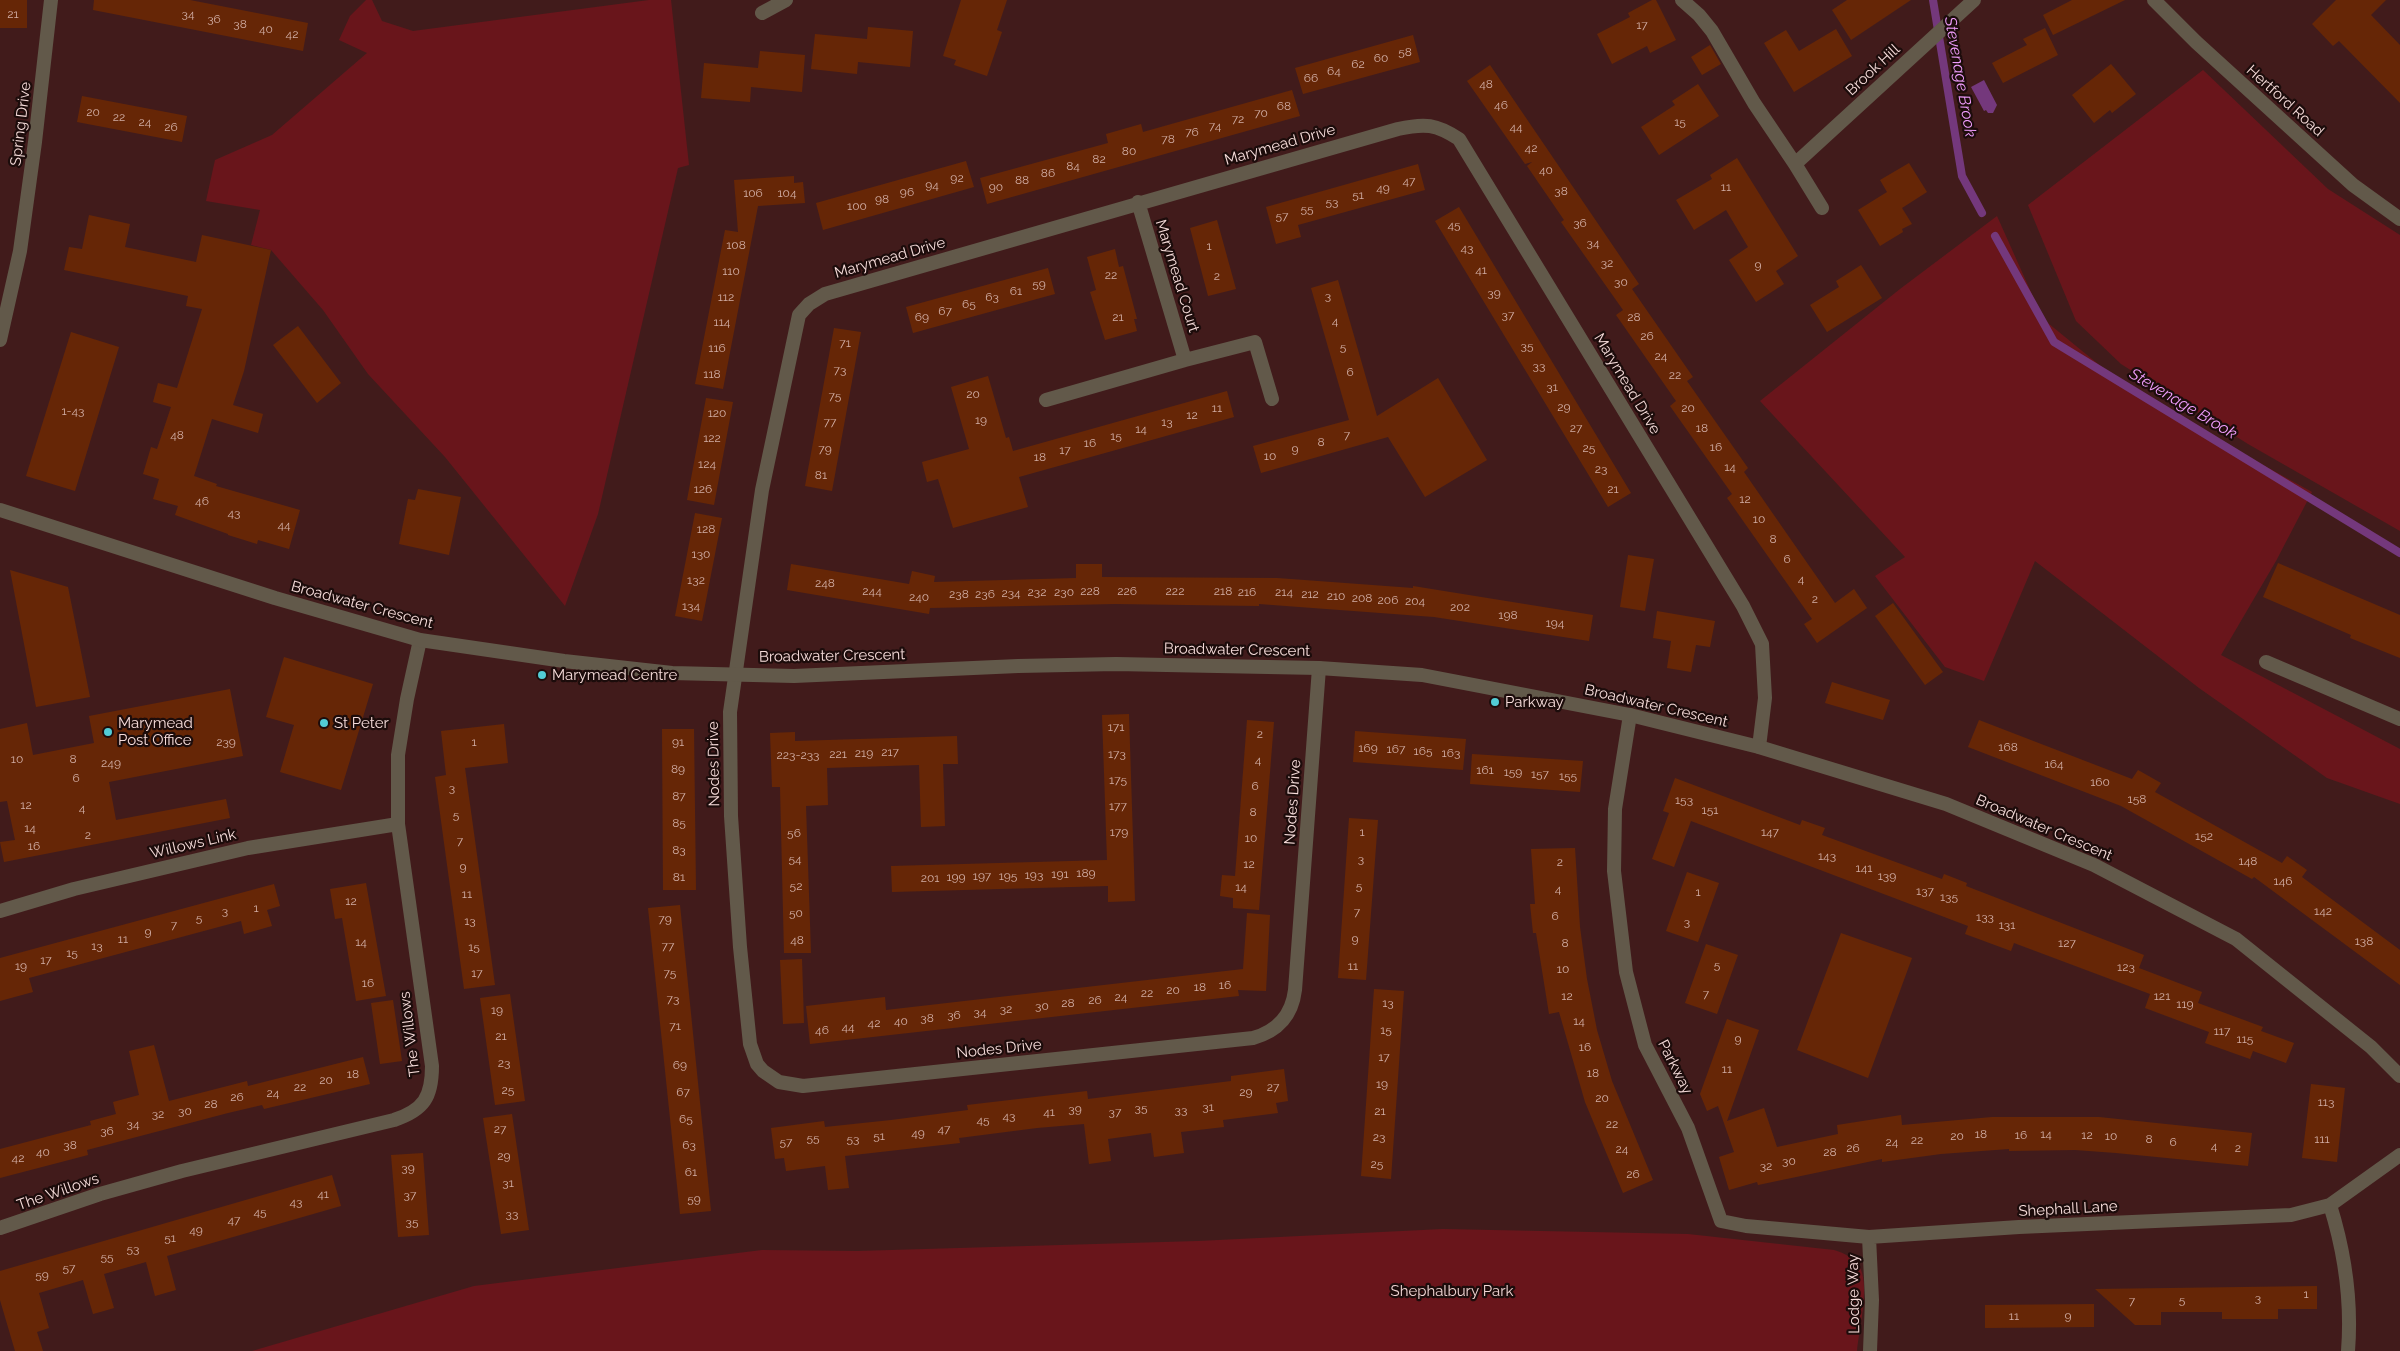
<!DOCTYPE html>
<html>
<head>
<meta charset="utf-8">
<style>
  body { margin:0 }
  canvas { display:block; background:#411b1b }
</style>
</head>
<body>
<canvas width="2400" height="1351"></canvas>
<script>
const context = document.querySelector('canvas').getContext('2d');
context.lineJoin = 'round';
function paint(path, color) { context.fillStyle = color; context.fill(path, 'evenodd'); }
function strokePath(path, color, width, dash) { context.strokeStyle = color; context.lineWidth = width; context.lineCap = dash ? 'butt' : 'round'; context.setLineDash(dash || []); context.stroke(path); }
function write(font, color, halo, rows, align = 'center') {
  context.font = font + ' Raleway,sans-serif'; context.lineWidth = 4.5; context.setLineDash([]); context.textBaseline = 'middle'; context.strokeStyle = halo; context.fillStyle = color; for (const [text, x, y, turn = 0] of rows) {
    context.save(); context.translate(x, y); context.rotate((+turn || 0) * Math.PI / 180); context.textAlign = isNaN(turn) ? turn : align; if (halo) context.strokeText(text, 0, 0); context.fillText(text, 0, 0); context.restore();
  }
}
paint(new Path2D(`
  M366,0H372L382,21L413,31L649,0H671L689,165L678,168L598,514L565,606L445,457L368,374L323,310L271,250L251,245L260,210L206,201L215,160L272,135L367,53L339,40L350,16Z
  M2203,70L2328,189L2400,235V531L2248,444L2121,364L2076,321L2028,205Z
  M1997,216L2043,319L2103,368L2225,444L2312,492L2276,561L2221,655L2400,749V804L2327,778L2199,688L2035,561L1984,681L1945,667L1875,576L1905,557L1760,401L1900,289Z
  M1443,1229L1688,1234L1834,1250C1844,1253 1857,1259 1861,1270C1869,1289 1859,1330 1857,1351H252L474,1286L762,1250L857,1251L1198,1241Z`), '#69151b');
paint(new Path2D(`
  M1984,80L1997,105L1993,113H1988L1986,110L1984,111L1971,87Z`), '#74387c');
strokePath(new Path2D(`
  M1933,0L1962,176L1982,213
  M1995,236L2054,342L2400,553`), '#74387c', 8);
paint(new Path2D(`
  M0,0H27V28H0Z
  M94,0H190L308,23L303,51L93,10Z
  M961,0H1007L997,30L1002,32L987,76L954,65L956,60L943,56Z
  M1652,0H1656L1676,40L1650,53L1647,46L1612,64L1597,34L1630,17L1628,13Z
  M1847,0H1911L1851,40L1832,10Z
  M2072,0H2125L2053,35L2043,15Z
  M2336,0H2386L2371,15L2400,45V103L2339,41L2333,46L2312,24Z
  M868,27L913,31L910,67L858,62L857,74L811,69L815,34L867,39Z
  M2045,28L2058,55L2003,83L1992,63L2027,45L2023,39Z
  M1836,29L1852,56L1794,92L1764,43L1786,30L1799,51Z
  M1413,35L1420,62L1303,94L1295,68Z
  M1710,45L1721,64L1702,75L1691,57Z
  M760,51L805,55L802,92L751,87L750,102L701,98L704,63L758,68Z
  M2111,64L2136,94L2112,113L2110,110L2094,123L2072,95Z
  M1490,65L1639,284L1632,289L1693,377L1687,381L1748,468L1744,472L1778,521L1835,603L1854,589L1867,608L1817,643L1804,624L1812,619L1727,498L1732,494L1670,406L1676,401L1616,315L1623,310L1561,222L1564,220L1527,166L1532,162L1525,164L1467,81Z
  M1698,84L1719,116L1659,155L1641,127L1675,105L1672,101Z
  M1292,90L1300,116L987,204L980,178L1108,143L1106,134L1141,124L1143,132Z
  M82,96L187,116L182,142L77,122Z
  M1737,158L1798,256L1776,271L1784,284L1756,302L1729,260L1748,247L1726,210L1694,230L1676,200L1712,179L1710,175Z
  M966,161L974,187L823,230L816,203Z
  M1909,163L1927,192L1902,208L1912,224L1902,229L1903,232L1880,246L1858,210L1887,192L1880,180Z
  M1418,164L1425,190L1298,225L1301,237L1276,244L1266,207Z
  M794,176V183L803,182L805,203L758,206L723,389L695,384L725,230L738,232L734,180Z
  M1459,207L1631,493L1608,507L1435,221Z
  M89,215L130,224L125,247L196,262L202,235L271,250L244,371L233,405L263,414L258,433L212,419L194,476L217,484L216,486L300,510L289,549L258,540L257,544L228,535V534L175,515L178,506L153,499L159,479L143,474L151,447L157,449L171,407L153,402L158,383L177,388L202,309L186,306L188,296L64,270L69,247L82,249Z
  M1217,220L1236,289L1208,296L1190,228Z
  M1115,249L1119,267L1123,266L1137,319H1134L1137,331L1105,340L1090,292L1096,290L1087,257Z
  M1861,265L1882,298L1827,332L1810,305L1839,287L1836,281Z
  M1048,268L1055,294L913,333L906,307Z
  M1338,280L1377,416L1438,378L1487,460L1425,497L1388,437L1261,473L1253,446L1349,420L1311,288Z
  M298,326L341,383L317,403L273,345Z
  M834,328L861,332L832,491L805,486Z
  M71,332L119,347L75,491L26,476Z
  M988,376L1006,438L1009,437L1013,451L1227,391L1234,417L1019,477L1028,507L953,528L938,479L927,482L922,462L969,449L951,387Z
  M706,398L733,402L714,505L687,500Z
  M418,489L461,497L449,555L399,544L408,499L415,500Z
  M695,513L722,518L702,621L675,616Z
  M1628,555L1654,559L1645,611L1620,607Z
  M2278,563L2400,615V658L2350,638L2351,635L2263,597Z
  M791,564L909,584L912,571L935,576L934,582L1076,578V564H1102V577L1277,578L1413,588V586L1593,615L1589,641L1434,617L1259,604V606L1115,604L930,608L929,614L787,590Z
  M10,570L68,587L90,697L36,707Z
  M1893,603L1943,672L1925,685L1875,616Z
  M1657,611L1715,621L1710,647L1696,645L1691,672L1667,668L1671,641L1653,638Z
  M284,657L373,684L341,790L280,772L294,725L266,717Z
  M1832,682L1890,700L1883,720L1825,703Z
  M230,689L243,756L109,782L116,820L226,799L230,818L4,862L0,842L15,840L7,801L0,802V729L27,723L33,755L94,743L89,716Z
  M1129,714L1135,901L1108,902V886L892,892L891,866L1107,860L1102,715Z
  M1247,720L1274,722L1259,910L1233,908V898L1220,896L1222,875L1235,876Z
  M1979,720L2132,779L2138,770L2161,783L2155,792L2282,863L2287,856L2307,870L2302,877L2400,950V985L2254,877L2252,879L2121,806L1968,747Z
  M504,724L508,763L465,768L495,985L464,989L435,777L446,775L441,731Z
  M662,729H694L696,890H663Z
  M1355,731L1466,739L1463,770L1353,762Z
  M795,732V741L957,736L958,764H943L945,826L921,827L919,765L827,768L828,805L806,806L811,953H784L780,787H772L770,733Z
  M1472,754L1583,761L1580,792L1470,784Z
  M1675,778L1800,825L1802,820L1825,828L1822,835L1942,879L1944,874L1967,883L1966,886L2144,955L2139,968L2202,992L2198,1003L2263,1027L2261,1031L2294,1043L2286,1063L2253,1051L2250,1059L2205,1043L2209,1032L2145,1008L2150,994L2014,943L2011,951L1965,934L1968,926L1691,821L1674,867L1652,859L1669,813L1663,811Z
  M1349,818L1378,820L1366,980L1338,978Z
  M1575,848L1580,927L1587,979L1597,1030L1612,1081L1653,1180L1623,1193L1585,1102L1559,1012L1549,1014L1536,933H1533L1530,904H1535L1531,849Z
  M1687,872L1719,883L1698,942L1666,931Z
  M366,883L386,996L356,1001L342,918L335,919L330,889Z
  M274,884L280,906L267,910L272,926L244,934L241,921L29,978L33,992L0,1001V958Z
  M680,905L711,1211L680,1214L648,908Z
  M1247,913L1270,915L1266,991L1238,990L1239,996L810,1044L806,1006L885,997L886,1010L1243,969Z
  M1841,933L1912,958L1868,1078L1797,1050Z
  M1706,944L1738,955L1717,1014L1685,1003Z
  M802,959L804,1023L783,1024L780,960Z
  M1374,989L1404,991L1391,1179L1361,1176Z
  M510,994L525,1101L495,1105L480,998Z
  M393,1000L402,1061L380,1064L371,1003Z
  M1727,1019L1759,1030L1727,1121L1764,1108L1777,1147L1838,1134L1837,1125L1901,1115L1902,1125L1992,1117H2099L2252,1133L2248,1166L2116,1153L2075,1150L2009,1151V1149L1941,1154L1882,1162V1159L1758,1185L1757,1182L1729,1190L1719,1157L1734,1152L1718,1106L1707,1111L1700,1094Z
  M154,1045L169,1101L247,1081L248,1086L363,1057L370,1084L264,1109L262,1105L228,1113L87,1150L88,1155L0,1178V1149L91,1125L90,1121L116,1114L113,1102L139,1095L129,1051Z
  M1284,1069L1288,1101L1276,1103L1278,1113L1223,1120L1224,1127L1181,1132L1184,1153L1154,1157L1151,1133L1108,1139L1111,1161L1089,1164L1084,1124L1037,1128L959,1138L960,1143L845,1156L849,1188L828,1190L825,1166L786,1171L784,1158L775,1159L771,1128L824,1121L825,1127L891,1120L968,1110L967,1105L1087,1091L1088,1099L1231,1081V1076Z
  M2311,1084L2345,1088L2337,1162L2302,1158Z
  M512,1114L529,1230L501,1234L483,1118Z
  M423,1153L429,1235L398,1237L391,1155Z
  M332,1175L341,1206L167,1256L176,1290L155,1296L146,1262L104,1274L114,1308L104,1311L93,1314L83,1280L39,1293L49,1328L37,1332L43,1351H15L0,1300V1271Z
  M2317,1286V1309H2278V1319H2222V1312H2161V1325H2135L2095,1289Z
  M2094,1304V1327L1985,1328V1305Z`), '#662606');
strokePath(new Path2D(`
  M1682,0L1699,15L1712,31L1754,103L1795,164L1822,208
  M762,13L786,0
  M1795,164L1974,0
  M1138,202L1185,360
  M0,340L20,251L35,142L51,0
  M1046,400L1185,360L1255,342L1272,399
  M2266,662L2400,719
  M1319,668L1295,990C1292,1015 1278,1031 1253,1038L803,1086L779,1082L763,1071L757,1064L750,1044L740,947L731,816L730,712L762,490L799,315L809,304L825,294L1398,129C1425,123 1436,124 1459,139L1743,606L1762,644L1765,698L1759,747
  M1630,715L1615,809L1614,871L1626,972L1645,1045L1688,1128L1721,1221L1746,1226L1869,1237L2019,1227L2291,1215L2330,1205L2400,1155
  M0,911L74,889L248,848L398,824
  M2330,1205C2345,1253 2352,1300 2348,1351
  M0,1228L100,1194L182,1171L394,1120C424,1110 432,1097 432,1066L398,824V755L407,699L420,640
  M1869,1237L1872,1300L1870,1351`), '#62594a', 14);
strokePath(new Path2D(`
  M2154,0L2196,42L2353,185L2400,219
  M0,510L275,598L420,640L564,661L672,673L794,676L1018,666L1116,664L1319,668L1422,675L1630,715L1759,747L1946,804L2094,865L2236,939L2371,1047L2400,1076`), '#62594a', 14);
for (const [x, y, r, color] of [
  [542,675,5,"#52ccd5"],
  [1495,702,5,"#52ccd5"],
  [324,723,5,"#52ccd5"],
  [108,732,5,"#52ccd5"]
]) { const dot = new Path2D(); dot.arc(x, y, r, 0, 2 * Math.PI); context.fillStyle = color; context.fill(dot); strokePath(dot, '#1c0c0b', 2); }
write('12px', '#d2aea5', null, [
  ["21",13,14],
  ["34",188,14],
  ["36",214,19],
  ["38",240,24],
  ["17",1642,25],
  ["40",266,29],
  ["42",292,34],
  ["58",1405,52],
  ["60",1381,58],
  ["62",1358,64],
  ["64",1334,71],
  ["66",1311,78],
  ["48",1486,84],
  ["46",1501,105],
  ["68",1284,106],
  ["20",93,112],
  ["70",1261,113],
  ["22",119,117],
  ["72",1238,119],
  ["24",145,122],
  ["15",1680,122],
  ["74",1215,126],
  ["26",171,127],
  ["44",1516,127],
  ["76",1192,132],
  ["78",1168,139],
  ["42",1531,148],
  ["80",1129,151],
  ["82",1099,159],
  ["84",1073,166],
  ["40",1546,170],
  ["86",1048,173],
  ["92",957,178],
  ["88",1022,180],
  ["47",1409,181],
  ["94",932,185],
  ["90",996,187],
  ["11",1726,187],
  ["49",1383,188],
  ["38",1561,191],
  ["96",907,192],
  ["106",753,193],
  ["104",787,193],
  ["51",1358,195],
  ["98",882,199],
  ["53",1332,202],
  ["100",857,206],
  ["55",1307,209],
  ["57",1282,216],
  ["36",1580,223],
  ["45",1454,225],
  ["34",1593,243],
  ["108",736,245],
  ["1",1209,246],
  ["43",1467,248],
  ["32",1607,263],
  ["9",1758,265],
  ["41",1481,270],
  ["110",731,271],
  ["22",1111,275],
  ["2",1217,276],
  ["30",1621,282],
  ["59",1039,284],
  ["61",1016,291],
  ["39",1494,293],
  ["3",1328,296],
  ["112",726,297],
  ["63",992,297],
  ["65",969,304],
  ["67",945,311],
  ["37",1508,315],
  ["69",922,317],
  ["21",1118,317],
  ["28",1634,317],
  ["4",1335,321],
  ["114",722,322],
  ["26",1647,336],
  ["71",845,343],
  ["35",1527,346],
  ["5",1343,347],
  ["116",717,348],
  ["24",1661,356],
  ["33",1539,366],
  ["73",840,370],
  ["6",1350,372],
  ["118",712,374],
  ["22",1675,375],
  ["31",1552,387],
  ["20",973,394],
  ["75",835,396],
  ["29",1564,407],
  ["11",1217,408],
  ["20",1688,408],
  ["1-43",73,411],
  ["120",717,413],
  ["12",1192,415],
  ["19",981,420],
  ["77",830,422],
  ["13",1167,422],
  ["27",1576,428],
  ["18",1702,428],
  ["14",1141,429],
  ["48",177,435],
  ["7",1347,435],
  ["15",1116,436],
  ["122",712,438],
  ["8",1321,442],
  ["16",1090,443],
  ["16",1716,447],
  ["25",1589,448],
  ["79",825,449],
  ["9",1295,449],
  ["17",1065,450],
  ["10",1270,456],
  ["18",1040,457],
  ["124",707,464],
  ["14",1730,467],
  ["23",1601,469],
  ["81",821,475],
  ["126",703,489],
  ["21",1613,489],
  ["12",1745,499],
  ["46",202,501],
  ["43",234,513],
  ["10",1759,519],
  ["44",284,525],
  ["128",706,529],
  ["8",1773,539],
  ["130",701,554],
  ["6",1787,559],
  ["4",1801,579],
  ["132",696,580],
  ["248",825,583],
  ["244",872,591],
  ["228",1090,591],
  ["226",1127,591],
  ["222",1175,591],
  ["218",1223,591],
  ["232",1037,592],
  ["230",1064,592],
  ["216",1247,592],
  ["214",1284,592],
  ["234",1011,593],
  ["238",959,594],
  ["236",985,594],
  ["212",1310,594],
  ["210",1336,596],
  ["240",919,597],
  ["208",1362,598],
  ["2",1815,599],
  ["206",1388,600],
  ["204",1415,601],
  ["134",691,606],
  ["202",1460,607],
  ["198",1508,615],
  ["194",1555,623],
  ["171",1116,727],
  ["2",1260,734],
  ["239",226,742],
  ["1",474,742],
  ["91",678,742],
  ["168",2008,747],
  ["169",1368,748],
  ["167",1396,749],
  ["165",1423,751],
  ["217",890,752],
  ["219",864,753],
  ["163",1451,753],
  ["221",838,754],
  ["173",1117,754],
  ["223-233",798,755],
  ["10",17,759],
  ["8",73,759],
  ["4",1258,760],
  ["249",111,763],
  ["164",2054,764],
  ["89",678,769],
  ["161",1485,770],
  ["159",1513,772],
  ["157",1540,774],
  ["155",1568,776],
  ["6",76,778],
  ["175",1118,780],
  ["160",2100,782],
  ["6",1255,786],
  ["3",452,788],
  ["87",679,796],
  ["158",2137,799],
  ["153",1684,800],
  ["12",26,805],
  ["177",1118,806],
  ["4",82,808],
  ["151",1710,810],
  ["8",1253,812],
  ["5",456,815],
  ["85",679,823],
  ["14",30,828],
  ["179",1119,832],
  ["1",1362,832],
  ["147",1770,832],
  ["56",794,833],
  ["2",88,835],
  ["152",2204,836],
  ["10",1251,838],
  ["7",460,841],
  ["16",34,846],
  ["83",679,850],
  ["143",1827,856],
  ["54",795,859],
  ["3",1361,859],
  ["148",2248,861],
  ["2",1560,862],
  ["12",1249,864],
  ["9",463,867],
  ["141",1864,868],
  ["189",1086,873],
  ["191",1060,874],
  ["193",1034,875],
  ["197",982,876],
  ["195",1008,876],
  ["139",1887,876],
  ["81",679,877],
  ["199",956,877],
  ["201",930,878],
  ["146",2283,881],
  ["52",796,886],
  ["5",1359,886],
  ["14",1241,887],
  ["4",1558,889],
  ["137",1925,891],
  ["1",1698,892],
  ["11",467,894],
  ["135",1949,897],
  ["12",351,901],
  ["1",256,908],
  ["3",225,911],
  ["142",2323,911],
  ["7",1357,912],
  ["50",796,913],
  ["6",1555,916],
  ["133",1985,917],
  ["5",199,918],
  ["79",665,919],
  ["13",470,921],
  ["3",1687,922],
  ["7",174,925],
  ["131",2007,925],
  ["9",148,932],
  ["11",123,939],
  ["9",1355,939],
  ["48",797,940],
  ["138",2364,941],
  ["14",361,942],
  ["8",1565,943],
  ["127",2067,943],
  ["13",97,946],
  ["77",668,946],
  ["15",474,947],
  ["15",72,953],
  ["17",46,960],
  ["5",1717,965],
  ["19",21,966],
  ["11",1353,966],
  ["123",2126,967],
  ["10",1563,969],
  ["17",477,973],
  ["75",670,973],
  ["16",368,983],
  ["16",1225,985],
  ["18",1200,987],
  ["20",1173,990],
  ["22",1147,993],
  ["7",1706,994],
  ["12",1567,996],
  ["121",2162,996],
  ["24",1121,997],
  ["73",673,999],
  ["26",1095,1000],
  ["28",1068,1003],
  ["13",1388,1003],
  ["119",2185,1004],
  ["30",1042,1006],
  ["32",1006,1009],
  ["19",497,1010],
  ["34",980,1012],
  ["36",954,1015],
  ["38",927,1018],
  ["40",901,1021],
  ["14",1579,1021],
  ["42",874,1023],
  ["71",675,1026],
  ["44",848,1027],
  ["46",822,1030],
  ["15",1386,1030],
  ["117",2222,1031],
  ["21",501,1036],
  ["9",1738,1039],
  ["115",2245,1039],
  ["16",1585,1047],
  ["17",1384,1057],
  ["23",504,1063],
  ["69",680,1065],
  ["11",1727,1069],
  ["18",1593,1073],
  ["18",353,1074],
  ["20",326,1080],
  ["19",1382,1084],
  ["22",300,1087],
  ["27",1273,1087],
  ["25",508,1090],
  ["67",683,1092],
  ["29",1246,1092],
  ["24",273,1093],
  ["26",237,1097],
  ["20",1602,1098],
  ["113",2326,1102],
  ["28",211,1104],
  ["31",1208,1107],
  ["35",1141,1108],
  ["39",1075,1109],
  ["33",1181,1110],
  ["30",185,1111],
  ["21",1380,1111],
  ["41",1049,1112],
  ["37",1115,1112],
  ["32",158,1114],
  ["43",1009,1116],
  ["65",686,1119],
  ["45",983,1120],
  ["34",133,1124],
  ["22",1612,1124],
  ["27",500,1129],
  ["47",944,1129],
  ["36",107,1131],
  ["49",918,1133],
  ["18",1981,1134],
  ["14",2046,1134],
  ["16",2021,1135],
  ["12",2087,1135],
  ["51",879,1136],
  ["20",1957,1136],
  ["10",2111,1136],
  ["23",1379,1137],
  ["55",813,1138],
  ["53",853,1139],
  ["8",2149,1139],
  ["111",2322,1139],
  ["22",1917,1140],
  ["57",786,1142],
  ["24",1892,1142],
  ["6",2173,1142],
  ["38",70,1145],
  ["63",689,1145],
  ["4",2214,1146],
  ["26",1853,1148],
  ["2",2238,1148],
  ["24",1622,1149],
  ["40",43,1152],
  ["28",1830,1152],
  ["29",504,1156],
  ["42",18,1158],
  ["30",1789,1161],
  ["25",1377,1164],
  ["32",1766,1166],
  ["39",408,1168],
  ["61",691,1172],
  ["26",1633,1174],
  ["31",508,1183],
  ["41",323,1194],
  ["37",410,1195],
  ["59",694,1199],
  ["43",296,1202],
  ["45",260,1212],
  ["33",512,1214],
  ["47",234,1220],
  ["35",412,1222],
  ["49",196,1230],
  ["51",170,1238],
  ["53",133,1249],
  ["55",107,1257],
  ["57",69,1268],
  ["59",42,1275],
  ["1",2306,1294],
  ["3",2258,1298],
  ["5",2182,1300],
  ["7",2132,1301],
  ["11",2014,1316],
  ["9",2068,1316]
]);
write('15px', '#f6dcda', '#1c0c0b', [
  ["Brook Hill",1873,70,-43],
  ["Hertford Road",2285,101,42],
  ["Spring Drive",21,124,-83],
  ["Marymead Drive",1280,145,-16],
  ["Marymead Drive",890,258,-16],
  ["Marymead Court",1177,276,73],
  ["Marymead Drive",1627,384,59],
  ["Broadwater Crescent",362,605,15],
  ["Broadwater Crescent",1237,650,1],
  ["Broadwater Crescent",832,656,-1],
  ["Broadwater Crescent",1656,706,13],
  ["Nodes Drive",714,764,-91],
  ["Nodes Drive",1293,802,-86],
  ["Broadwater Crescent",2044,828,23],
  ["Willows Link",193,844,-13],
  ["The Willows",410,1034,-97],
  ["Nodes Drive",999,1049,-6],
  ["Parkway",1675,1067,63],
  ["The Willows",58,1192,-19],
  ["Shephall Lane",2068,1209,-3],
  ["Lodge Way",1854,1294,-91]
]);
write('15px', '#f6dcda', '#1c0c0b', [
  ["Marymead Centre",552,675],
  ["Parkway",1505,702],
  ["Marymead",118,723],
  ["Post Office",118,740],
  ["St Peter",334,723]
], 'left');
write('15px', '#f2d6d4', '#1c0c0b', [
  ["Shephalbury Park",1452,1291]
]);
write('italic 16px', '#ef9cfb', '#1c0c0b', [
  ["Stevenage Brook",1960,77,80],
  ["Stevenage Brook",2183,404,31]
]);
</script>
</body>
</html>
